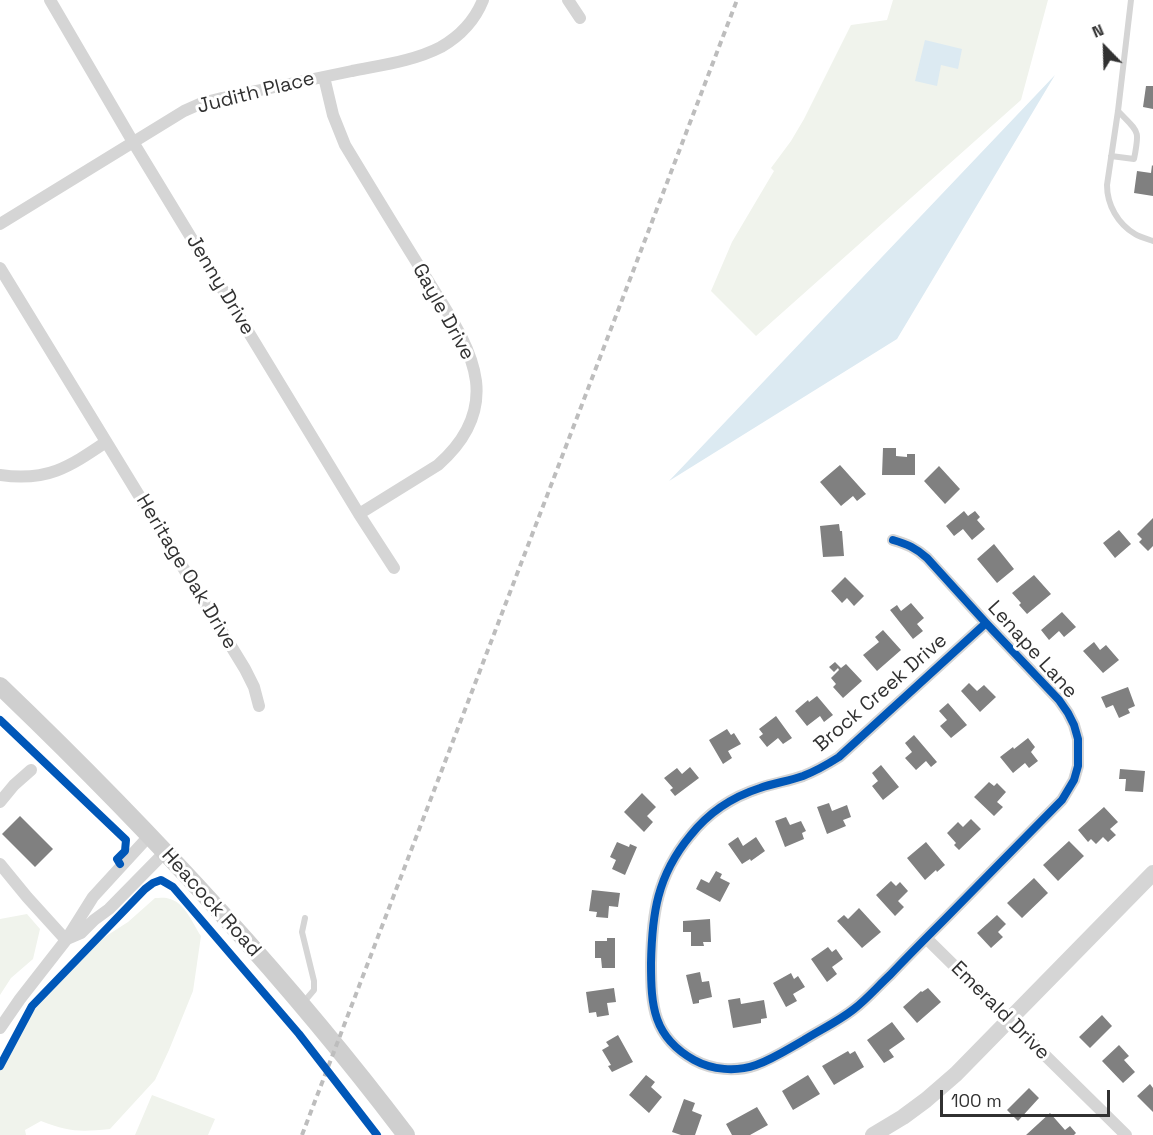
<!DOCTYPE html>
<html>
<head>
<meta charset="utf-8">
<style>
  body { margin:0 }
  #map { position:relative; width:1153px; height:1135px; overflow:hidden; background:#fff; font-family:"Space Grotesk",sans-serif }
  canvas { display:block }
  .north { position:absolute; left:1075px; top:18px; width:60px; height:60px; -webkit-text-stroke:4px #fff; paint-order:stroke; rotate:337deg; font-size:16px; font-weight:700; line-height:24px; text-align:center; color:#313131 }
  .north::after { content:''; display:block; margin:auto; width:21px; height:27px; background:#313131; clip-path:polygon(50% 0,100% 100%,50% 72%,0 100%) }
  .scale { position:absolute; left:940px; top:1090px; width:170px; height:27px; box-sizing:border-box; border:3px solid #313131; border-top:0; padding-left:8px; font-size:18px; line-height:21px; white-space:nowrap; color:#313131; -webkit-text-stroke:4px #fff; paint-order:stroke }
</style>
</head>
<body>
<div id="map">
<canvas width="1153" height="1135"></canvas>
<div class="north">N</div>
<div class="scale">100 m</div>
</div>
<script>
const context = document.querySelector('canvas').getContext('2d');
context.lineJoin = 'round';
function paint(path, color) { context.fillStyle = color; context.fill(path, 'evenodd'); }
function strokePath(path, color, width, dash) { context.strokeStyle = color; context.lineWidth = width; context.lineCap = dash ? 'butt' : 'round'; context.setLineDash(dash || []); context.stroke(path); }
function write(font, color, halo, rows, align = 'center') {
  context.font = font + ' "Space Grotesk",sans-serif'; context.lineWidth = 6; context.setLineDash([]); context.textBaseline = 'middle'; context.strokeStyle = halo; context.fillStyle = color; for (const [text, x, y, turn = 0] of rows) {
    context.save(); context.translate(x, y); context.rotate((+turn || 0) * Math.PI / 180); context.textAlign = isNaN(turn) ? turn : align; if (halo) context.strokeText(text, 0, 0); context.fillText(text, 0, 0); context.restore();
  }
}
paint(new Path2D(`
  M893,0H1048L1021,100L756,336L711,291L732,242L774,171L771,168L791,141L804,119L851,25L887,20Z
  M155,898C159,898 166,897 170,899C185,903 193,924 201,936L193,991L169,1050L155,1080L110,1129C80,1132 69,1132 41,1121L25,1130L26,1135H0V1071L13,1043L24,1023L62,976L88,950L100,940L128,922Z
  M27,914L40,929L33,959L11,978L0,995V919Z
  M152,1095L215,1119L208,1135H135Z`), '#f0f3ec');
paint(new Path2D(`
  M925,40L962,49L958,69L941,65L937,86L915,81Z
  M1055,75L897,339L669,481Z`), '#dceaf2');
paint(new Path2D(`
  M1146,86H1153V109L1143,107Z
  M1152,165L1153,166V196L1134,193L1137,171L1151,173Z
  M883,448H896V456L907,457V454H915V475H882Z
  M840,465L866,494L857,501L853,496L841,506L820,482Z
  M939,466L960,489L945,504L924,481Z
  M964,511L968,516L975,511L980,517L977,520L985,529L972,540L963,529L954,536L946,526Z
  M1153,518V546L1148,551L1139,542L1142,539L1137,534Z
  M839,524L840,531H842L844,556L823,557L820,526Z
  M1119,530L1131,544L1115,558L1103,543Z
  M994,544L1014,569L997,583L977,559Z
  M1034,575L1051,594L1027,614L1019,605L1021,603L1012,593Z
  M845,577L864,596L854,606L847,598L842,603L831,591Z
  M911,603L924,618L917,624L923,631L913,639L890,610L897,605L901,611Z
  M1062,612L1076,627L1064,637L1059,631L1049,640L1041,630Z
  M883,630L901,650L877,671L863,655L879,642L875,637Z
  M1094,642L1100,650L1106,645L1119,660L1103,673L1083,651Z
  M835,662L841,668L846,664L862,681L843,698L833,687L836,684L831,678L839,670L838,668L834,672L829,667Z
  M969,683L977,691L984,685L996,697L980,712L961,691Z
  M1128,687L1135,706L1128,709L1130,713L1119,718L1113,705L1106,708L1101,697Z
  M817,696L833,715L824,722L820,716L807,726L795,711L808,700L809,702Z
  M948,703L967,725L951,738L940,726L947,720L939,711Z
  M776,716L792,738L783,744L778,738L767,747L759,737L763,734L759,729Z
  M727,729L731,735L734,733L741,744L728,751L732,758L723,764L709,740Z
  M914,735L937,762L931,767L926,761L916,770L905,758L912,752L905,743Z
  M1028,738L1035,747L1031,752L1038,761L1029,768L1025,763L1013,773L1000,757L1013,747L1014,749Z
  M881,765L899,787L883,800L872,786L878,781L872,773Z
  M690,767L699,778L675,796L670,790L673,788L664,778L677,768L682,774Z
  M1120,769L1145,771L1143,792L1125,791L1126,779H1119Z
  M989,782L994,786L997,783L1006,792L997,802L1003,807L994,816L974,797Z
  M642,793L656,807L647,816L653,822L644,832L624,812Z
  M829,803L832,811L847,805L851,817L843,820L846,826L827,834L817,807Z
  M1104,807L1118,822L1110,829L1116,835L1108,842L1103,837L1096,844L1091,839L1088,842L1078,830Z
  M20,816L53,849L35,867L2,834Z
  M786,817L790,825L801,821L806,831L802,833L804,839L785,847L775,821Z
  M971,819L981,829L959,850L954,845L956,843L947,833L958,822L963,827Z
  M738,837L743,846L756,837L765,851L751,861L750,859L742,864L728,844Z
  M1069,841L1084,856L1058,881L1043,865Z
  M617,842L629,847L630,844L637,847L625,875L612,869L616,860L610,857Z
  M926,842L945,865L937,872L936,870L925,880L907,858Z
  M716,871L722,874L720,878L730,883L720,902L696,889L701,879L709,883Z
  M1034,878L1048,893L1022,918L1007,903Z
  M891,881L896,886L900,882L908,891L898,901L904,907L895,916L876,895Z
  M592,890L620,893L618,907L609,906L608,918L596,917L597,912L589,911Z
  M859,908L881,932L862,948L837,921L844,915L848,919Z
  M997,915L1006,924L998,932L1003,937L991,948L977,933Z
  M710,919L711,942H703L704,946H691V932H683V921Z
  M607,938H615V968H602L601,958H595V941H607Z
  M828,947L832,952L836,949L843,959L832,967L837,974L827,982L811,959Z
  M700,972L702,982L709,981L712,997L699,1000V1003L693,1004L686,975Z
  M791,973L794,979L798,976L805,987L793,994L797,1001L786,1007L773,983Z
  M614,988L616,1002L607,1003L609,1015L597,1017L596,1012L589,1013L586,992Z
  M928,988L941,1002L917,1023L903,1007L921,991L922,992Z
  M740,998L741,1004L764,1000L767,1018L761,1019V1023L733,1028L728,1000Z
  M1102,1015L1112,1026L1090,1048L1079,1037Z
  M892,1022L905,1039L889,1050L894,1057L884,1063L867,1040Z
  M618,1035L633,1062L612,1072L608,1066L611,1065L602,1050L609,1046L606,1042Z
  M1119,1045L1129,1056L1124,1060L1135,1072L1123,1083L1102,1061Z
  M848,1051L850,1054L855,1051L864,1067L834,1085L822,1066Z
  M646,1075L655,1082L651,1087L662,1097L649,1113L629,1095Z
  M808,1075L820,1094L793,1110L782,1091Z
  M1150,1084L1153,1088V1112L1137,1096Z
  M1029,1088L1039,1098L1018,1121L1007,1110Z
  M684,1099L695,1103L692,1111L702,1115L695,1135H681L672,1132Z
  M757,1107L768,1125L750,1135H732L726,1124Z
  M1050,1113L1065,1130L1070,1126L1076,1133L1074,1135H1026Z`), '#808080');
strokePath(new Path2D(`
  M1131,0L1118,111L1107,185C1107,205 1118,224 1135,234C1140,237 1147,239 1153,241
  M1111,156L1134,159C1140,129 1139,133 1118,111
  M303,1003L314,990V981L302,932L305,918`), '#d5d5d5', 6);
strokePath(new Path2D(`
  M50,0L133,142L359,514L394,568
  M568,0L580,18
  M324,77L333,115L345,145C371,188 397,231 424,274C443,306 471,343 476,381C480,415 463,443 438,465L359,514
  M0,224L184,111L202,103L222,98C266,89 309,80 352,71C382,65 414,61 441,47C460,36 475,20 483,0
  M0,268L245,669L254,687L259,706
  M0,475C47,482 69,467 106,442
  M893,540C907,544 916,548 927,558L986,623L1059,700L1068,713L1074,725L1078,739V766L1074,780L1062,800C1023,840 983,880 944,920C926,938 908,956 890,975C878,986 867,999 854,1009C839,1021 820,1030 804,1040C788,1049 773,1059 756,1065C736,1072 712,1070 694,1060C653,1037 651,1006 651,963C652,914 657,876 690,836C708,813 732,797 760,788C774,783 789,781 803,776C816,771 828,764 839,757L986,623
  M0,802L14,785L31,770
  M0,864L27,897L66,940
  M926,938L1126,1135
  M67,939L81,933L94,920L109,909L165,852
  M0,1028L20,999L66,940L93,897L149,836`), '#d5d5d5', 12);
strokePath(new Path2D(`
  M873,1135L903,1117L926,1100L956,1074L1153,873`), '#d5d5d5', 16);
strokePath(new Path2D(`
  M0,686C145,825 285,975 406,1135`), '#cfcfcf', 18);
strokePath(new Path2D(`
  M302,1135L737,0`), '#bdbdbd', 4, [6, 4.5]);
strokePath(new Path2D(`
  M893,540C907,544 916,548 927,558L986,623L1059,700L1068,713L1074,725L1078,739V766L1074,780L1062,800C1023,840 983,880 944,920C926,938 908,956 890,975C878,986 867,999 854,1009C839,1021 820,1030 804,1040C788,1049 773,1059 756,1065C736,1072 712,1070 694,1060C653,1037 651,1006 651,963C652,914 657,876 690,836C708,813 732,797 760,788C774,783 789,781 803,776C816,771 828,764 839,757L986,623
  M0,720L126,840L125,851L117,859L120,864
  M0,1066L32,1006L145,889L153,883L161,880L173,887L299,1034L377,1135`), '#0057b8', 8);
write('20px', '#313131', '#fff', [
  ["Judith Place",256,93,-14],
  ["Jenny Drive",220,285,59],
  ["Gayle Drive",443,312,61],
  ["Heritage Oak Drive",186,572,59],
  ["Lenape Lane",1032,650,48],
  ["Brock Creek Drive",881,693,-41],
  ["Heacock Road",211,903,48],
  ["Emerald Drive",1000,1011,45]
]);
</script>
</body>
</html>
